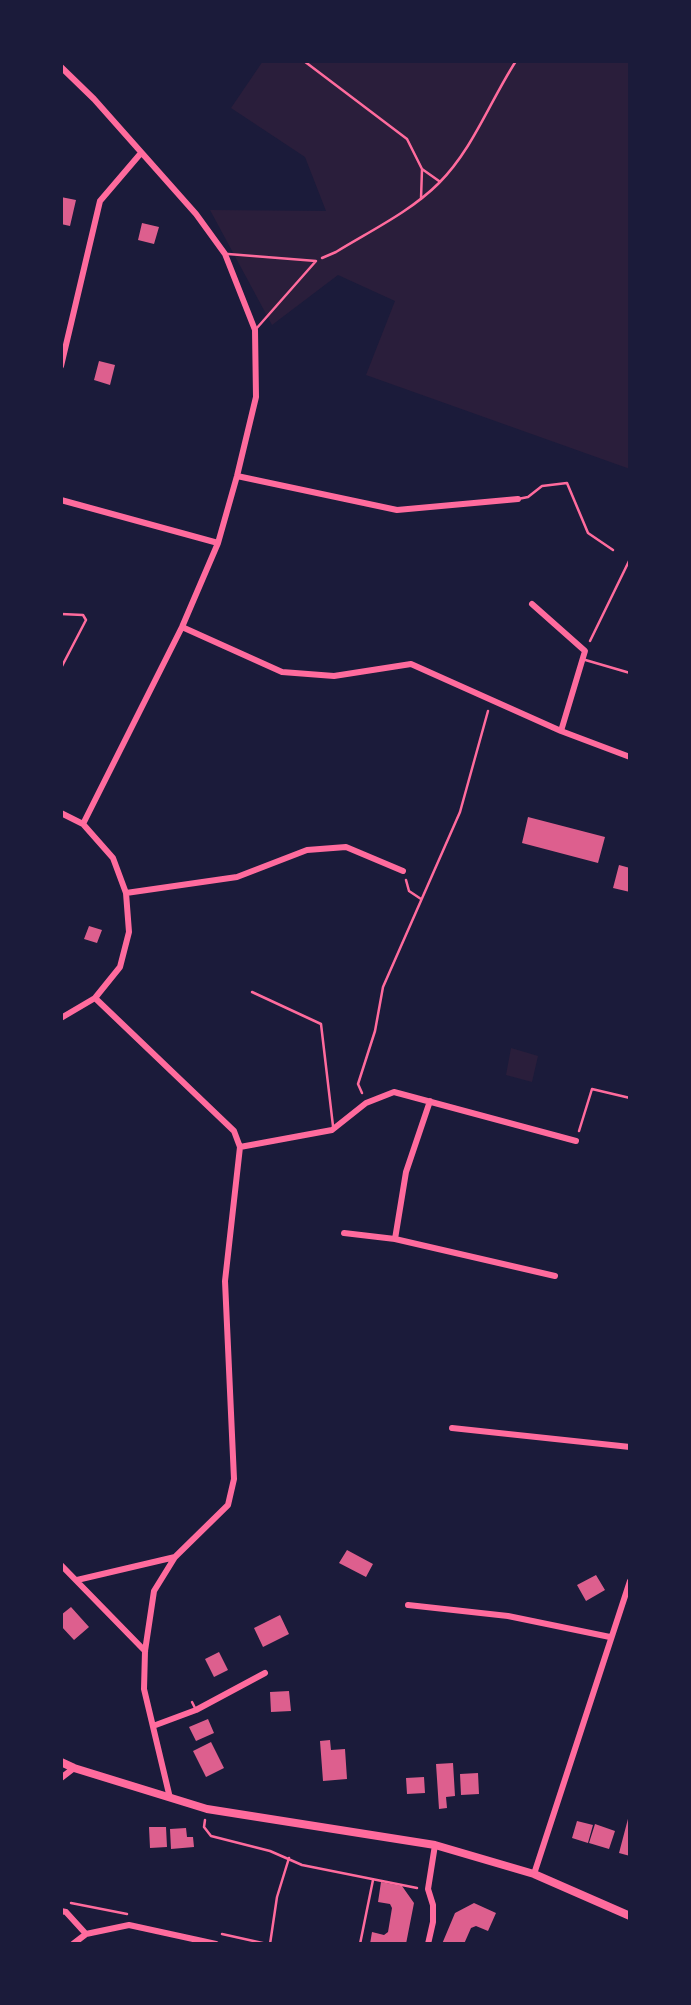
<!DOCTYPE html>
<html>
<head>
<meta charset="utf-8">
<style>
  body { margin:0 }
  #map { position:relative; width:691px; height:2005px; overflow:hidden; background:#1b1b3a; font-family:"Nunito Sans",sans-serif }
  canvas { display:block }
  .frame { position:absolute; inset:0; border:63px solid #1b1b3a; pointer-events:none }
</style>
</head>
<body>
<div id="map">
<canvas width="691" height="2005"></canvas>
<div class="frame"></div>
</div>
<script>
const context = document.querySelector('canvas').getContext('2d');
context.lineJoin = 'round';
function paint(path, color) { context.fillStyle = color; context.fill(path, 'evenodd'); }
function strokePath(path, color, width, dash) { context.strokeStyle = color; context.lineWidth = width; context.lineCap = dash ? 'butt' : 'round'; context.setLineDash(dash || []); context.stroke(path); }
paint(new Path2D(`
  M263,61H630V469L366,375L395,301L338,275L272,325L210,210L326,211L305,157L231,108Z
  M511,1048L538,1056L532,1082L506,1075Z`), '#2a1e3b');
paint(new Path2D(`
  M61,197L76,200L70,226L61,224Z
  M142,223L159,227L154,244L138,240Z
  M99,361L115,365L110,385L94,380Z
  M528,817L605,837L598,863L522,843Z
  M619,865L630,868V892L613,888Z
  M89,926L102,930L97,943L84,939Z
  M347,1550L373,1564L366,1577L339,1563Z
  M596,1575L605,1590L586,1601L577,1585Z
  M71,1607L89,1627L74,1640L61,1626V1615Z
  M280,1615L289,1634L263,1647L254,1628Z
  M219,1652L228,1670L214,1677L205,1659Z
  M289,1691L291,1711L271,1712L270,1692Z
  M208,1719L214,1733L196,1741L189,1727Z
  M330,1740L331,1750L345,1749L347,1779L323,1781L320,1741Z
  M211,1742L224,1768L206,1777L193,1751Z
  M453,1763L455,1796L446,1797L447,1808L439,1809L436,1764Z
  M478,1773L479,1794L461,1795L460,1774Z
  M424,1777L425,1793L407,1794L406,1778Z
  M629,1815H630V1856L619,1853Z
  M577,1821L593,1825L588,1843L572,1838Z
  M595,1824L615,1831L609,1849L589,1843Z
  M149,1827H166L167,1847L150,1848Z
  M186,1828L187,1837H193L194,1847L171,1849L170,1829Z
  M381,1882L402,1886L414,1903L406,1944H370L372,1932L384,1935L388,1932L392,1908L390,1904L378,1902Z
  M474,1903L496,1913L488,1931L476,1926L471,1928L464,1944H442L455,1913Z`), '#dd5f8e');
strokePath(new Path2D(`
  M304,61L407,139L422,169L421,199
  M422,169L439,181
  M322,258L336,252C370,231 410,212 439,183C473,149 490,101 516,61
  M61,614L83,615L86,620L61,668
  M590,641L630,559
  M406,880L409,891L421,899
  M362,1093L358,1084L375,1031L383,987L460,812L488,711
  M579,1131L592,1089L630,1098
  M205,1820L204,1827L211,1836L270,1851L302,1865L417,1888
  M71,1903L127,1914
  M222,1934L267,1944
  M270,1944L277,1897L289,1858
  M360,1944L373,1880`), '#ff6b9d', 2.5);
strokePath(new Path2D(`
  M228,254L316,261L256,329
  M518,499L528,497L542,486L567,483L588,533L613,550
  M582,659L630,673
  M252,992L321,1024L333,1126
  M192,1702L196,1710`), '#ff6b9d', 2.5);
strokePath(new Path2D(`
  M61,67L94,99L196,214L225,254L255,330L256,397L237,476L218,543L182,627L83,824
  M61,366L100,201L141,153
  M237,476L397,510L518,499
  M61,500L218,543
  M532,604L585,651L561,731
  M182,627L282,672L334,676L411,664L561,731L630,757
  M61,813L83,824L113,858L126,893L129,932L120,967L95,998L61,1018
  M126,893L237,877L307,850L346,847L403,871
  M95,998L234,1131L240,1147L225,1281L234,1479L228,1505L175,1557L154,1591L145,1651L144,1689L170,1798
  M240,1147L332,1130L366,1103L394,1092L576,1141
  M344,1233L395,1239L555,1276
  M395,1239L406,1172L430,1101
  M452,1428L630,1447
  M61,1565L145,1651
  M77,1580L175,1557
  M408,1605L508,1616L610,1637
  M153,1726L196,1710L265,1673
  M61,1778L74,1768
  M534,1874L630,1581
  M61,1911L66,1912L86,1934
  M73,1944L86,1934L129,1925L216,1944
  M428,1944L433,1922V1905L428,1889L435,1845`), '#ff6b9d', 6);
strokePath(new Path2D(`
  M61,1762L74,1768L207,1809L435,1845L534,1874L630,1916`), '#ff6b9d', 8);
</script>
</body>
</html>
